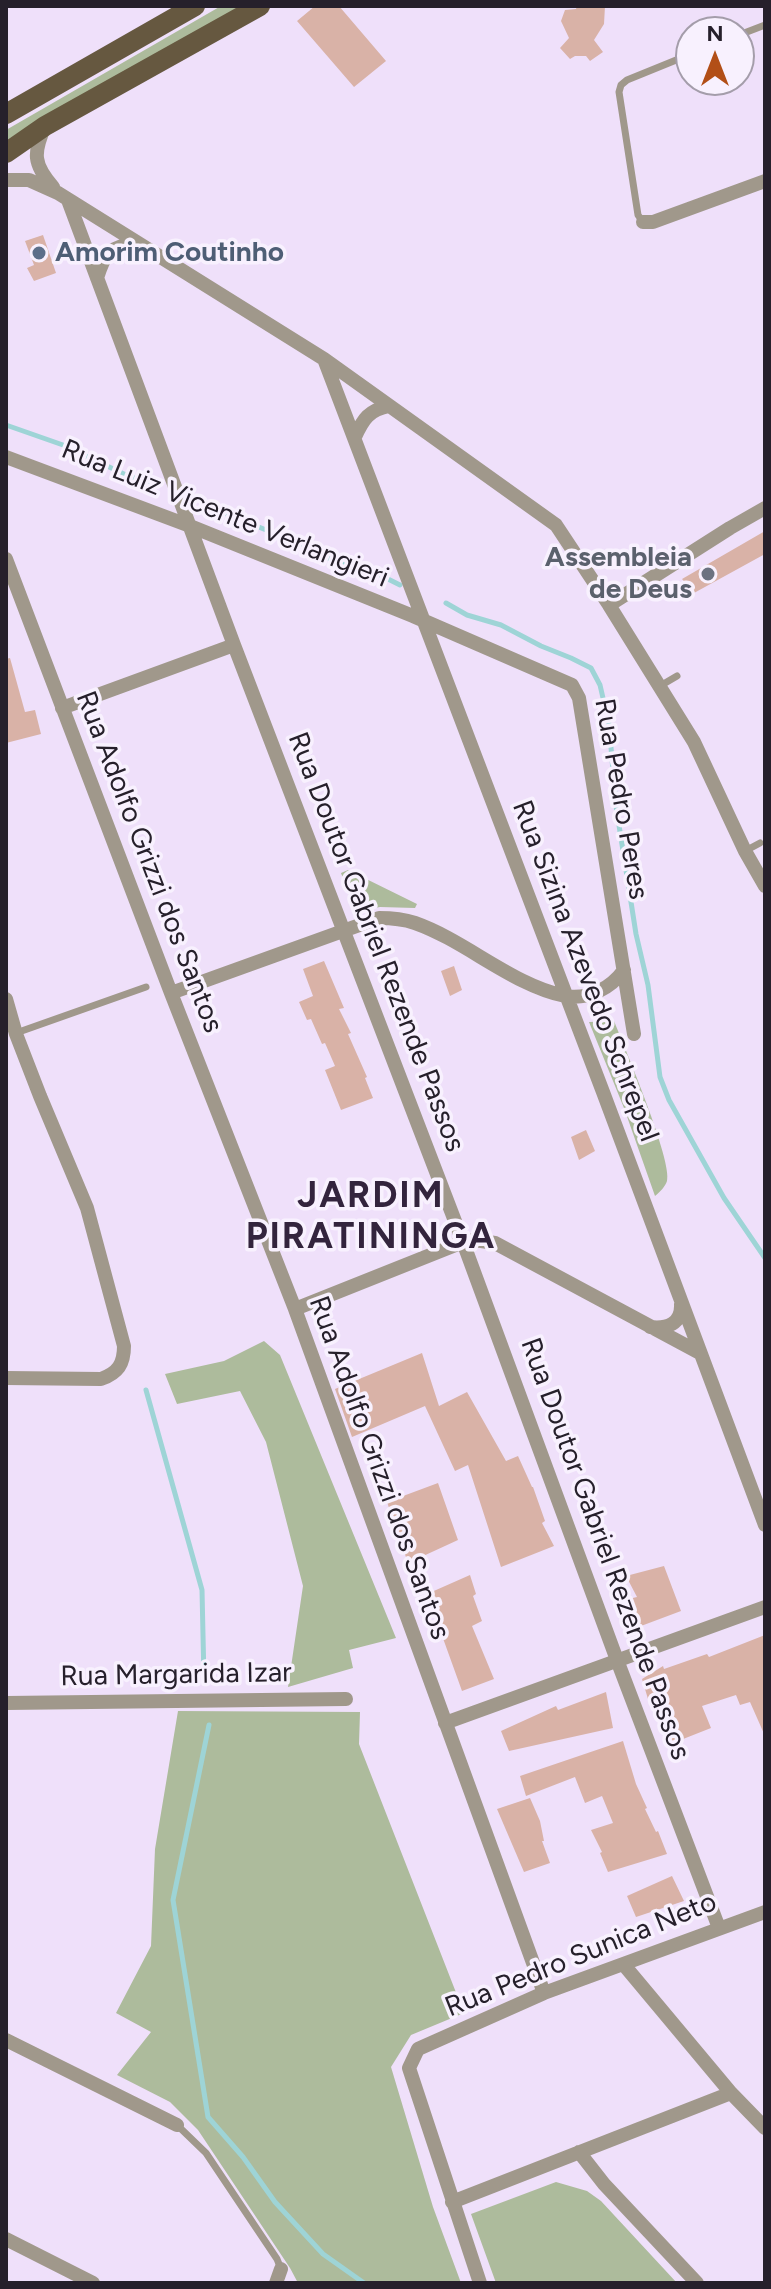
<!DOCTYPE html>
<html>
<head>
<meta charset="utf-8">
<style>
  body { margin:0 }
  #map { position:relative; width:771px; height:2289px; overflow:hidden; background:#efe0fa; font-family:Figtree,sans-serif }
  canvas { display:block }
  .frame { position:absolute; inset:0; border:8px solid #26202b; pointer-events:none }
  .north { position:absolute; left:675px; top:16px; width:80px; height:80px; box-sizing:border-box; background:#f8f1fe; border:2px solid #a49daa; border-radius:50%; rotate:0deg; font-size:22px; font-weight:700; line-height:32px; text-align:center; color:#26202b }
  .north::after { content:''; display:block; margin:auto; width:28px; height:36px; background:#b24f17; clip-path:polygon(50% 0,100% 100%,50% 72%,0 100%) }
</style>
</head>
<body>
<div id="map">
<canvas width="771" height="2289"></canvas>
<div class="frame"></div>
<div class="north">N</div>
</div>
<script>
const context = document.querySelector('canvas').getContext('2d');
context.lineJoin = 'round';
function paint(path, color) { context.fillStyle = color; context.fill(path, 'evenodd'); }
function strokePath(path, color, width, dash) { context.strokeStyle = color; context.lineWidth = width; context.lineCap = dash ? 'butt' : 'round'; context.setLineDash(dash || []); context.stroke(path); }
function write(font, color, halo, rows, align = 'center') {
  context.font = font + ' Figtree,sans-serif'; context.lineWidth = 7; context.setLineDash([]); context.textBaseline = 'middle'; context.strokeStyle = halo; context.fillStyle = color; for (const [text, x, y, turn = 0] of rows) {
    context.save(); context.translate(x, y); context.rotate((+turn || 0) * Math.PI / 180); context.textAlign = isNaN(turn) ? turn : align; if (halo) context.strokeText(text, 0, 0); context.fillText(text, 0, 0); context.restore();
  }
}
paint(new Path2D(`
  M221,6H243L6,143V130Z
  M348,870L417,904L415,908L380,907L358,911L354,909L341,873Z
  M614,1021C624,1046 673,1162 667,1181C665,1187 660,1192 655,1196L624,1108L589,1022Z
  M264,1341L280,1355L396,1638L349,1650L353,1668L288,1687L303,1586L266,1442L240,1391L177,1404L165,1374L224,1361Z
  M178,1711L360,1712L359,1744L464,2013L411,2035L391,2067L433,2207L461,2283H298L290,2268L198,2130L170,2102L117,2075L151,2032L116,2013L151,1946L155,1849Z
  M556,2182L587,2191L601,2201L677,2283H496L471,2214Z`), '#adbb9c');
strokePath(new Path2D(`
  M6,425L63,445L126,475L156,485
  M207,506L313,549L325,558L334,559L347,567L380,575L400,585
  M446,603L467,615L501,625L541,646L571,658L591,668L600,685L609,724L616,806L636,934L648,985L660,1077L669,1100L724,1198L765,1258
  M146,1390L202,1590L204,1680
  M209,1725L173,1900L208,2117L243,2157L275,2202L323,2254L364,2283`), '#9ed4d6', 5);
paint(new Path2D(`
  M315,6H339L386,61L354,87L297,21Z
  M577,6H605L604,24L594,40L603,52L590,61L586,56H575L570,59L560,48L569,38L561,21L565,10L576,9Z
  M43,235L56,273L34,281L27,268L34,265L25,241Z
  M765,531V554L694,593L682,579Z
  M10,658L25,712L35,710L41,734L6,743V659Z
  M324,961L344,1008L339,1009L351,1033L348,1034L367,1077L365,1078L373,1098L341,1110L325,1070L335,1066L325,1043L322,1044L311,1019L307,1020L299,1002L313,996L303,969Z
  M454,966L462,990L450,996L441,971Z
  M586,1130L595,1151L579,1160L571,1137Z
  M422,1353L439,1406L467,1392L506,1461L518,1456L532,1487H533L545,1521L542,1523L554,1546L501,1567L468,1465L455,1471L425,1406L352,1437L335,1389Z
  M438,1483L458,1540L408,1563L387,1502Z
  M664,1566L681,1611L633,1629L624,1600L637,1597L626,1576Z
  M470,1575L476,1594L473,1596L482,1621L472,1626L494,1679L462,1691L427,1594Z
  M765,1635V1736L750,1702L740,1705L736,1695L702,1706L711,1728L673,1743L657,1694L648,1699L642,1679L663,1666L664,1669L707,1654L709,1657Z
  M606,1692L613,1728L509,1751L501,1731L556,1706L558,1710Z
  M623,1741L636,1784L647,1808L645,1809L656,1832L658,1831L667,1854L608,1872L600,1853L602,1852L591,1830L613,1823L602,1796L585,1803L575,1777L526,1796L520,1776Z
  M530,1798L540,1821L544,1841H542L550,1863L524,1872L497,1809Z
  M672,1876L684,1901L636,1917L627,1896Z`), '#d9b2a7');
strokePath(new Path2D(`
  M739,35L765,25
  M643,222L638,215L619,92L621,85L627,80L691,54
  M660,686L677,676
  M745,851L760,843
  M16,1033L146,987
  M177,2125L206,2153L277,2259L281,2269`), '#a0988b', 7);
strokePath(new Path2D(`
  M45,126C33,153 33,164 53,187
  M6,180H29L58,193L324,359L556,525L609,605L694,742L745,851L765,886
  M68,200L234,645L463,1242L617,1660L719,1928
  M643,222H653L765,181
  M97,278C105,252 110,247 136,243
  M324,359L603,1092L765,1525
  M355,437C363,419 369,410 389,406
  M6,457L190,526L413,616L572,685L579,698L634,1034
  M6,559L171,993L295,1309L544,1993
  M609,605L730,528L765,508
  M62,708L234,645
  M171,993L379,918C392,918 403,919 415,923C466,941 512,985 565,996C589,1000 611,988 624,970
  M6,999L16,1034L40,1096L87,1208L124,1346C124,1364 118,1373 101,1379L6,1378
  M295,1309L463,1242L474,1240L495,1243L700,1353
  M650,1327C667,1329 682,1324 681,1304
  M6,1703L346,1699
  M445,1723L765,1607
  M624,1965L731,2093L765,2128
  M6,2040L177,2125
  M579,2152L604,2184L697,2283
  M452,2202L731,2093
  M6,2239L93,2283
  M276,2283L281,2269
  M480,2283L409,2068L418,2049L544,1993L765,1912`), '#a0988b', 14);
strokePath(new Path2D(`
  M6,114L195,6
  M6,153L45,126L260,6`), '#665840', 20);
for (const [x, y, r, color] of [
  [39,253,8,"#5c6f8a"],
  [708,574,8,"#6b7280"]
]) { const dot = new Path2D(); dot.arc(x, y, r, 0, 2 * Math.PI); context.fillStyle = color; context.fill(dot); strokePath(dot, '#f8f1fe', 3); }
write('bold 28px', '#4e5e75', '#f8f1fe', [
  ["Amorim Coutinho",55,253]
], 'left');
write('28px', '#26202b', '#f8f1fe', [
  ["Rua Luiz Vicente Verlangieri",225,514,22],
  ["Rua Pedro Peres",621,799,80],
  ["Rua Adolfo Grizzi dos Santos",149,862,69],
  ["Rua Doutor Gabriel Rezende Passos",376,942,69],
  ["Rua Sizina Azevedo Schrepel",585,971,69],
  ["Rua Adolfo Grizzi dos Santos",379,1468,70],
  ["Rua Doutor Gabriel Rezende Passos",605,1549,70],
  ["Rua Margarida Izar",176,1675,-1],
  ["Rua Pedro Sunica Neto",581,1955,-22]
]);
write('bold 28px', '#5b616d', '#f8f1fe', [
  ["Assembleia",692,558],
  ["de Deus",692,590]
], 'right');
context.letterSpacing = '2px';
write('bold 36px', '#33243d', '#f8f1fe', [
  ["JARDIM",371,1196],
  ["PIRATININGA",371,1237]
]);
context.letterSpacing = '0px';
</script>
</body>
</html>
